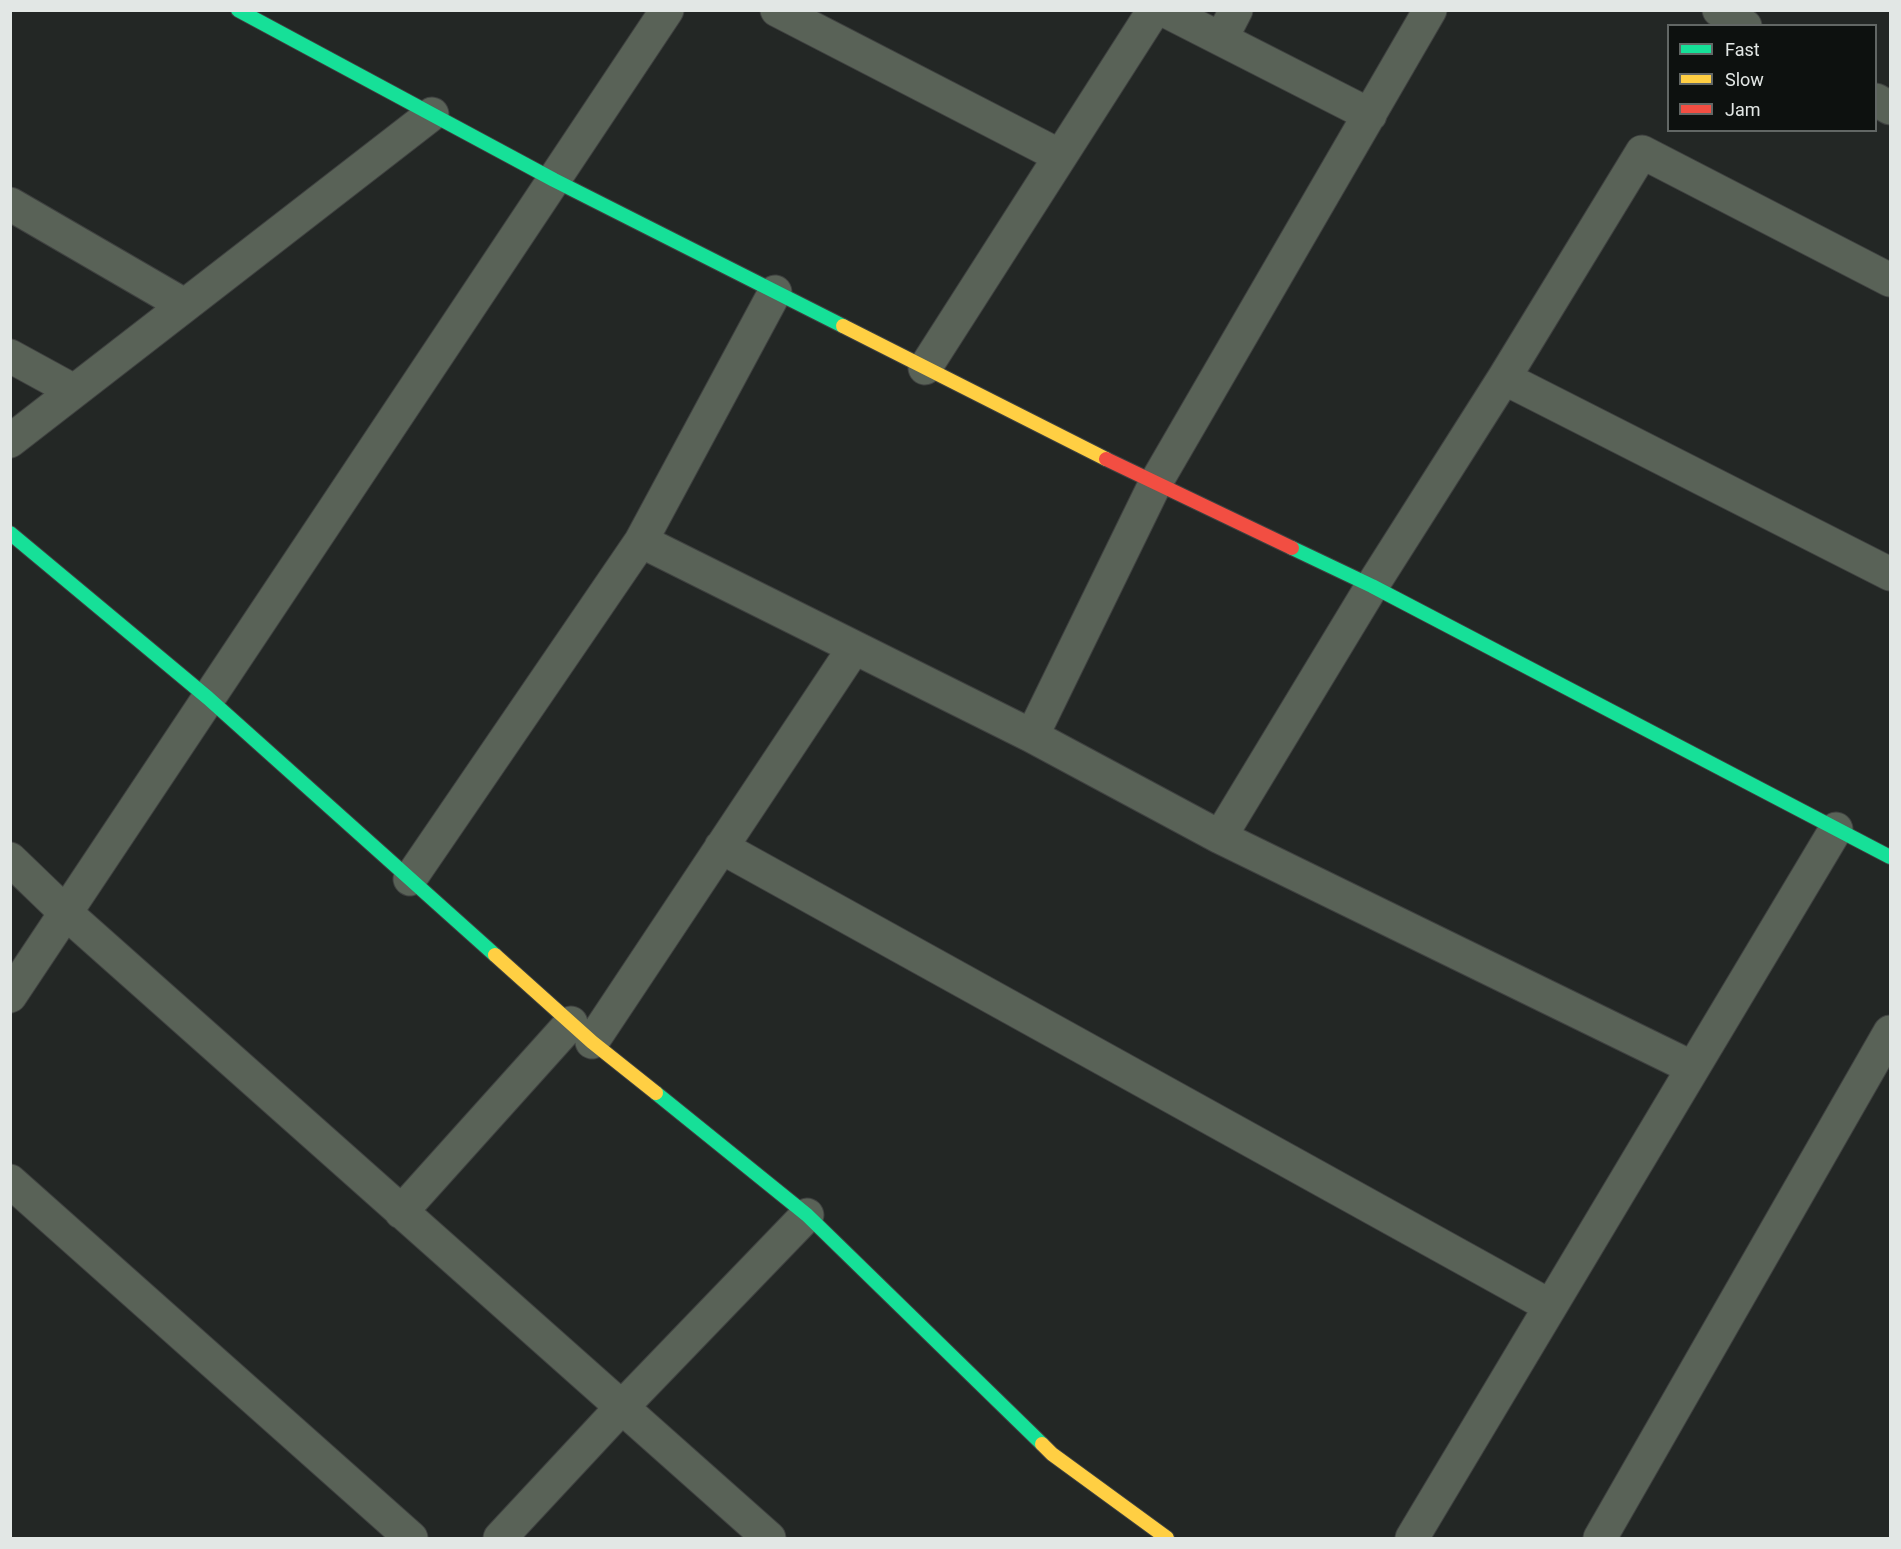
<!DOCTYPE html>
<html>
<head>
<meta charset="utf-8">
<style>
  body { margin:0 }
  #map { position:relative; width:1901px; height:1549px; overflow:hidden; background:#232725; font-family:Roboto,sans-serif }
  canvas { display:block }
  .frame { position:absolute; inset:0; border:12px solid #e2e7e5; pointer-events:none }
  .legend { position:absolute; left:1667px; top:24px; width:210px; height:108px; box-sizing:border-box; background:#0d110f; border:2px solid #626765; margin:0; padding:8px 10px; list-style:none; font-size:18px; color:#e2e7e5 }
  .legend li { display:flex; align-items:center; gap:12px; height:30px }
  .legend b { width:30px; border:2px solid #626765 }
</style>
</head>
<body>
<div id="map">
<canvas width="1901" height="1549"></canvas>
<div class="frame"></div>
<ul class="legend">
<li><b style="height:8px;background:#16e098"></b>Fast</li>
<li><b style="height:8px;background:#ffcf43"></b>Slow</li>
<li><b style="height:8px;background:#f24e42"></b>Jam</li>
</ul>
</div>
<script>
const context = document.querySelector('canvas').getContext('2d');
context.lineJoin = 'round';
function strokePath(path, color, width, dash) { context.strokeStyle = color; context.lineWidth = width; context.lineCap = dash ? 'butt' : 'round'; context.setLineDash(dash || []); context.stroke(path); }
const street = new Path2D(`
  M777,10L1060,156
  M1164,10L1370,115
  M1719,10L1745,26
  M1221,39L1236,10
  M1876,100L1890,108
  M10,204L184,305
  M775,292L641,541L1032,736L1220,837L1693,1068
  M10,356L74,391
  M925,368L1154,10
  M1504,378L1890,574
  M10,441L432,114
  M1032,736L1155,484L1430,10
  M1220,837L1372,586L1504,378L1642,152L1890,280
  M721,847L1550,1306
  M10,859L66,913L769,1538
  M410,879L641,541
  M10,996L667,10
  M592,1042L854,648
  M10,1181L411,1538
  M401,1212L571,1023
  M500,1538L621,1408L807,1215
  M1412,1538L1836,829
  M1600,1538L1890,1032`);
const fast = new Path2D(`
  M238,10L554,180L843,326
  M10,533L208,698L495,955
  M1292,548L1372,586L1890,857
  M656,1093L807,1215L1042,1444`);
const slow = new Path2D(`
  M843,326L1106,459
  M495,955L592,1042L656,1093
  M1042,1444L1052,1454L1167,1538`);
const jam = new Path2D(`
  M1106,459L1292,548`);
strokePath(street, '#3f4140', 35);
strokePath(fast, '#3f4140', 16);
strokePath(slow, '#3f4140', 16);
strokePath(jam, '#3f4140', 16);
strokePath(street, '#596257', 33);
strokePath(fast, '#16e098', 14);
strokePath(slow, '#ffcf43', 14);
strokePath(jam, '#f24e42', 14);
</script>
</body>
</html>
